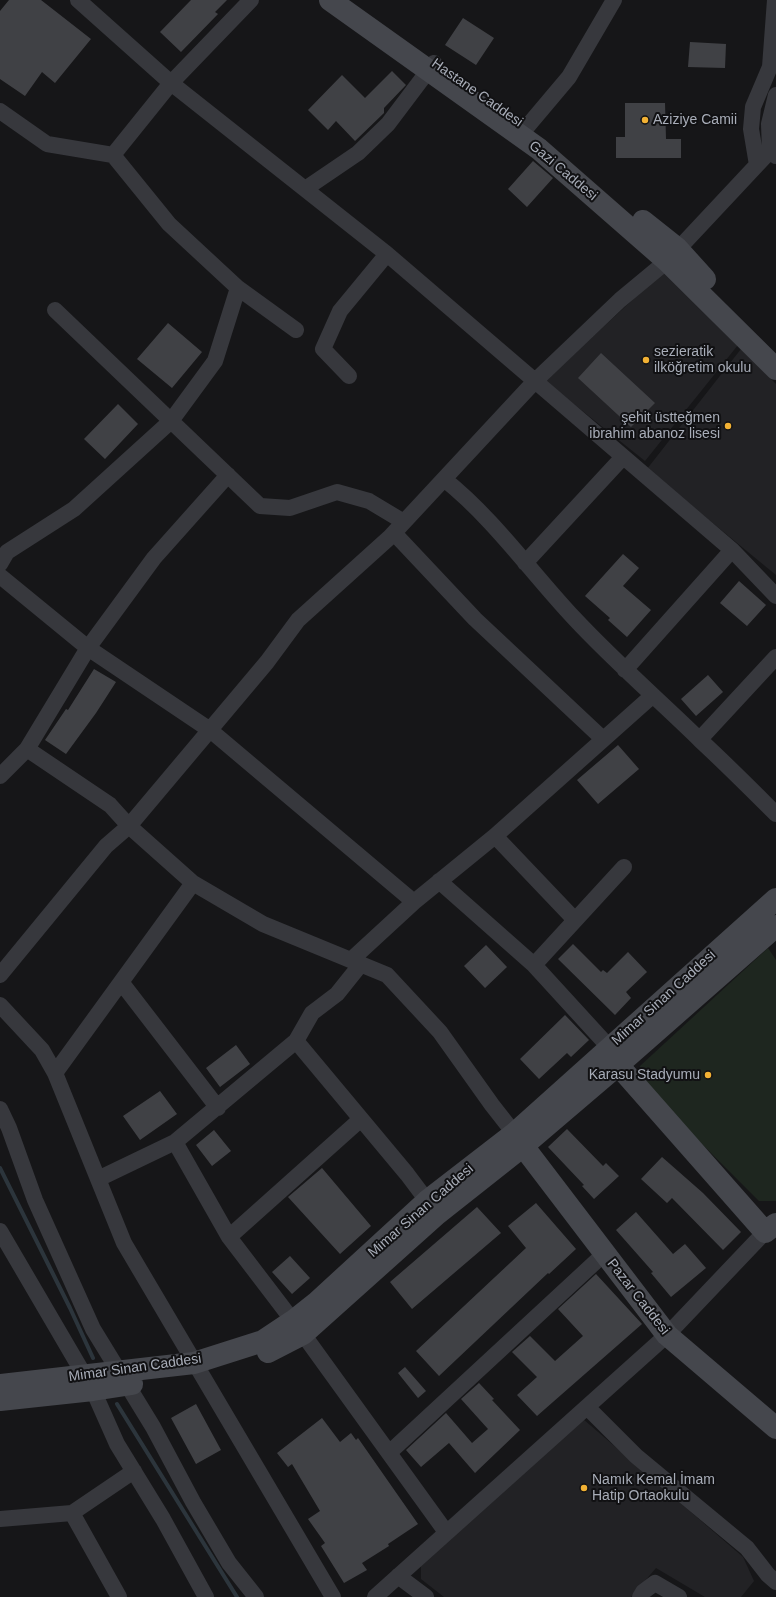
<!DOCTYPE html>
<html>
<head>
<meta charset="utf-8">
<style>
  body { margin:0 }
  canvas { display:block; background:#161618 }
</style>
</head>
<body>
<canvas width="776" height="1597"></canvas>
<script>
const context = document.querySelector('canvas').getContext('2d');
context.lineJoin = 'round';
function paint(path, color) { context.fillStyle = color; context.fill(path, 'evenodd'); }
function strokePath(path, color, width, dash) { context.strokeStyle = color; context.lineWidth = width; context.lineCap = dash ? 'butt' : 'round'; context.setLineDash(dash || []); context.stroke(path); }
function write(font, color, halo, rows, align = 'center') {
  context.font = font + ' Helvetica,sans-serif'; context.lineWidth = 4; context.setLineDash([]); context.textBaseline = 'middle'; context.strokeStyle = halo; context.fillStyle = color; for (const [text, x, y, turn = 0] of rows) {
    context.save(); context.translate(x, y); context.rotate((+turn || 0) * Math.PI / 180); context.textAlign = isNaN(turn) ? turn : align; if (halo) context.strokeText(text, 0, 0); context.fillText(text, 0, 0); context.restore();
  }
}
paint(new Path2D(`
  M668,267L742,340L645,461L545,381Z
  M741,349L776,384V575L647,469Z
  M583,1419L743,1557L754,1581L741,1597H705L656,1568L631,1597H444L421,1579V1563Z`), '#222225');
paint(new Path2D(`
  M768,948L776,960V1201H759L641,1083L640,1066Z`), '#1e261f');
strokePath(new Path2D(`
  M0,1168L70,1308L93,1358
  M117,1404L237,1597`), '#2c353c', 4);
paint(new Path2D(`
  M9,0H41L91,39L55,83L42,72L25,96L0,79V11Z
  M191,0H227L215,12L218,14L181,52L160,32Z
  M463,18L494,38L476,65L445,45Z
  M690,42L726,44L725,68L688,67Z
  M392,71L406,85L384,108V113L355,141L336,121L328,130L308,110L342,75L365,98Z
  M625,103H665L666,139H681V158H616V137H625Z
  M533,161L553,178L527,207L508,189Z
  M168,323L202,352L172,388L137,359Z
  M601,353L655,403L631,427L578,378Z
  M118,404L138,424L105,459L84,439Z
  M623,554L639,568L623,586L651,610L627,637L608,620L610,618L585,596Z
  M739,581L766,605L747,626L720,603Z
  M94,669L116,682L96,713L66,754L45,740L66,709L68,710Z
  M708,675L723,692L696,716L681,699Z
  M618,745L639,769L598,804L577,780Z
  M573,944L601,972L603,970L607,973L628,952L647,972L626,992L631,998L615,1015L558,959Z
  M486,945L507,967L485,988L464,966Z
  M565,1015L589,1040L571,1057L567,1053L539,1079L520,1059Z
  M236,1045L250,1064L220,1087L206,1068Z
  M160,1091L177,1114L140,1140L123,1116Z
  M567,1129L603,1166L606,1163L619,1176L594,1199L582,1186L584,1185L548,1147Z
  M214,1130L231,1151L212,1166L196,1145Z
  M662,1157L703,1193L741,1232L723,1250L672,1198L667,1203L641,1179Z
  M322,1168L371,1226L340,1254L288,1197Z
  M536,1203L576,1249L549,1274L548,1273L439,1376L416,1351L526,1248L508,1226Z
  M477,1207L501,1233L412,1309L390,1282Z
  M636,1212L673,1254L685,1244L706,1268L671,1297L651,1273L653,1272L616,1230Z
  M290,1256L310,1278L292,1294L272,1272Z
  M596,1274L642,1324L537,1416L517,1395L537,1377L512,1352L530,1336L555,1361L583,1336L558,1309Z
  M405,1367L426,1391L418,1398L398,1373Z
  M479,1383L494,1399L492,1400L520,1430L475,1473L449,1443L421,1467L406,1450L446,1413L472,1443L488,1429L461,1399Z
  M196,1404L221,1450L196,1464L171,1418Z
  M322,1418L340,1442L351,1433L356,1440L358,1438L418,1524L388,1544L389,1546L362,1563L367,1570L344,1583L321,1546L325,1543L308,1519L320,1511L292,1464L288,1467L277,1453Z`), '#404145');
strokePath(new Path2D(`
  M78,0L171,83L387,254L732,550L776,596
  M0,111L47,144L113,155L171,83L251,0
  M526,128L569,77L614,0
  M770,151L769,124L776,95
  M113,155L169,224L238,288L296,330
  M757,165L751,129L753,107L770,67L775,0
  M305,189L358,153L388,124L434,63
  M55,310L260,506L290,508L337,492L369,501L404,522
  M349,376L323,349L340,311L387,254
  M444,479C494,519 530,571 574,618C614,661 658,699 700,740C726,764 751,789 776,814
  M394,533L475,619L603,739
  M525,563L623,457
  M0,564L7,552L74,509L171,421L215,361L238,288
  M0,576L88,648L210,730L414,902
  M625,670L732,550
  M700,739L776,657
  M27,749L88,648L154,558L228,475
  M0,776L27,749L110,805L129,826L106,846L0,975
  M495,836L575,920
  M439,881L534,965L609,1047
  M351,960L414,902L495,836L652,696
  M361,964L337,994L312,1013L296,1041L407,1174L434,1210
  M534,965L624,867
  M121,982L218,1108
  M0,1005L42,1050L55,1073L124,1243L333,1597
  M55,1073L193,883
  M0,1109L9,1128L35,1200L93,1329L153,1427L193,1502L229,1563L256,1597
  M175,1142L229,1237L303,1334L446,1532
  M521,1142L492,1105L440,1032L387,975L263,924L193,883L129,826L267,662L298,620L390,537L535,381L620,300L667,261L770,151L776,156
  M98,1179L175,1142L296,1041
  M0,1231L93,1390L117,1444L163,1519L206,1597
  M229,1237L361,1119
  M587,1407L636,1456L747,1548L768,1575L776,1582
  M389,1453L604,1254
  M72,1513L119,1597
  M0,1519L72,1513L134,1471
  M398,1576L426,1597
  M375,1597L667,1335L765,1232
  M640,1597L643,1592L655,1583L679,1597`), '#37383d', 16);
strokePath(new Path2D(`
  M330,0L539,149L667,261L776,369
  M643,221L677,248L705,279
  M611,1052L618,1065L765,1232L776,1224
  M523,1146L667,1335L776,1428
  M268,1352L303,1334L437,1214L523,1146L618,1065L776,926
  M0,1385L194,1363L263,1341L293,1321L317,1302L427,1201L515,1133L776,899
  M0,1400L93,1390L132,1384`), '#45474d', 22);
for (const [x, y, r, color] of [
  [645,120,4,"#f2b134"],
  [646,360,4,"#f2b134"],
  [728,426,4,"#f2b134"],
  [708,1075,4,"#f2b134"],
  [584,1488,4,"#f2b134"]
]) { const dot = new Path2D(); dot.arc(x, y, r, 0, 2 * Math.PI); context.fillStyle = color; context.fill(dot); strokePath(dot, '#111113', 1.5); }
write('14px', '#a8adb8', '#111113', [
  ["Hastane Caddesi",477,93,35],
  ["Gazi Caddesi",563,171,40],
  ["Mimar Sinan Caddesi",664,998,-42],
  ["Mimar Sinan Caddesi",421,1211,-41],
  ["Pazar Caddesi",638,1297,52],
  ["Mimar Sinan Caddesi",135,1368,-8]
]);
write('14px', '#a8adb8', '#111113', [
  ["Aziziye Camii",653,120],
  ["sezieratik",654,352],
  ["ilköğretim okulu",654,368],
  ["şehit üstteğmen",720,418,"right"],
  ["ibrahim abanoz lisesi",720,434,"right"],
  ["Karasu Stadyumu",700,1075,"right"],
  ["Namık Kemal İmam",592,1480],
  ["Hatip Ortaokulu",592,1496]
], 'left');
</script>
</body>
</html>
